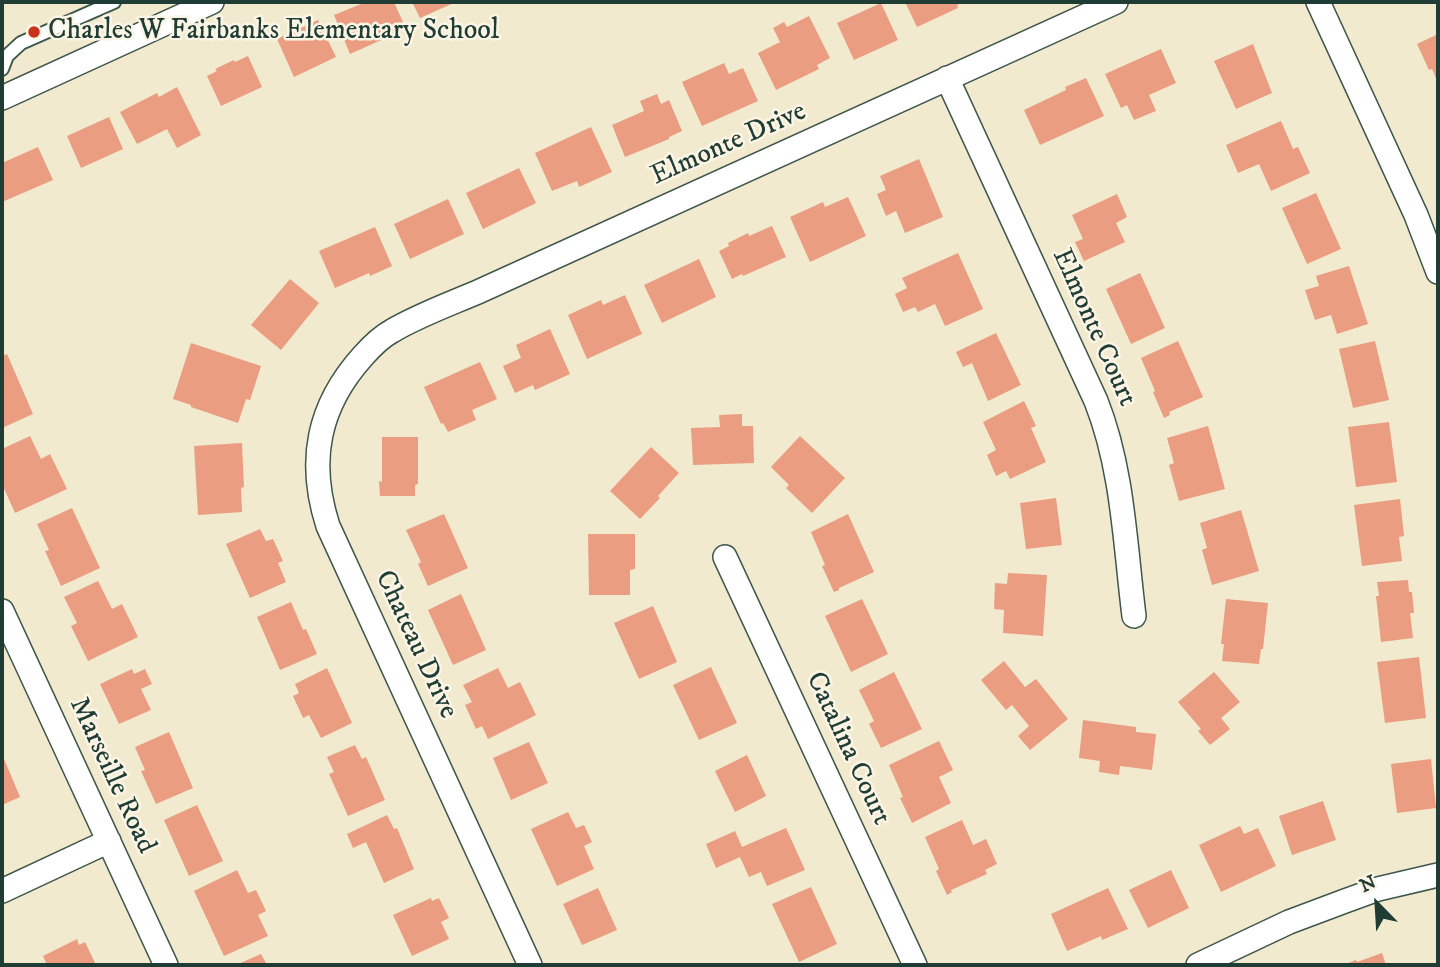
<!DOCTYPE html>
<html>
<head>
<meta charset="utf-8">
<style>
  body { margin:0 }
  #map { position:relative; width:1440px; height:967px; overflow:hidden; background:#f1eacf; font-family:"IM FELL DW Pica",serif }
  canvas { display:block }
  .frame { position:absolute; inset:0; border:4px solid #1f3d34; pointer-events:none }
  .north { position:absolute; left:1342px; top:869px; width:70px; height:70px; -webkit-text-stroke:5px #fcf5e5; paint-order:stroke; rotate:336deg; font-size:19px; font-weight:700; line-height:28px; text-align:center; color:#1f3d34 }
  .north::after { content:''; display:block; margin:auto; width:24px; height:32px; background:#1f3d34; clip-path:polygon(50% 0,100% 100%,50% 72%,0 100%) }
</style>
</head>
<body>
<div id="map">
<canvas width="1440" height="967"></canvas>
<div class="frame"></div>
<div class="north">N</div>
</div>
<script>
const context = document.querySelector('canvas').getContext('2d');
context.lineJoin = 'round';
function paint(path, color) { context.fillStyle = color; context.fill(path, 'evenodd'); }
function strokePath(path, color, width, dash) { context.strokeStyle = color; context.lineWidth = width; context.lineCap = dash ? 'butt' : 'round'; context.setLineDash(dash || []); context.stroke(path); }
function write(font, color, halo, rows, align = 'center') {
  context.font = font + ' "IM FELL DW Pica",serif'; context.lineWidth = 5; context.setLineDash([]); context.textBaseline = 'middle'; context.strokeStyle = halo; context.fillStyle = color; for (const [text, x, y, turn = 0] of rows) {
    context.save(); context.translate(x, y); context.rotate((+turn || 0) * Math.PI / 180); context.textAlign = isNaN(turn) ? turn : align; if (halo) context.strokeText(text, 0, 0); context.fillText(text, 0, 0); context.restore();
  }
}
paint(new Path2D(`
  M366,2H394L406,29L350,54L334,15Z
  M412,2H456L420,18Z
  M905,2H964L957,5L958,8L917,27Z
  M881,3L898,40L854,60L837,23Z
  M809,16L830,58L817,65L819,69L776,90L758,53L780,42L773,28L784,22L787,27Z
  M318,20L336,57L294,77L277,39Z
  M1438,34V83L1432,69L1429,70L1417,44Z
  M1253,44L1272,93L1236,109L1214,61Z
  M1161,49L1176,83L1149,95L1156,111L1134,120L1127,105L1121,108L1105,74Z
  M248,56L262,87L221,106L207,76L217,71L215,69L234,60L235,62Z
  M724,63L729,74L743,68L758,101L702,126L682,82Z
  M1086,78L1104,116L1040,145L1024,110L1066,90L1065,87Z
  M177,87L201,135L177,148L167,129L137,144L120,112L157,93L159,97Z
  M657,94L661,104L669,100L682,131L669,137V139L625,157L612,125L644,111L640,101Z
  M109,117L123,149L81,168L67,136Z
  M1281,121L1293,149L1298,147L1310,173L1271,191L1259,164L1238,173L1226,145Z
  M591,127L612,172L579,187L577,181L552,191L535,153Z
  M38,147L53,180L2,202V163Z
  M919,159L943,217L905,233L896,211L886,216L877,194L886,190L880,176Z
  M519,168L536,203L483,229L466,193Z
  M1316,193L1341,249L1307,264L1282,208Z
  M1117,194L1127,217L1116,223L1125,242L1084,261L1075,242L1083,239L1072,215Z
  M848,197L866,236L810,262L790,217L823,202L825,207Z
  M448,199L464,234L410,259L394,224Z
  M772,226L786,257L743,276L742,274L732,279L719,251L729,246L728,243L748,233L749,236Z
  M375,227L392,266L370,276L369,273L335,288L319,251Z
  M958,253L983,309L945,326L935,304L918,312L915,307L903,312L895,294L907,288L902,278Z
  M699,259L716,297L662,323L644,285Z
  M1349,266L1368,324L1337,334L1331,315L1315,320L1305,290L1319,286L1316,276Z
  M1140,273L1165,328L1131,344L1106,289Z
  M290,279L319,303L281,350L251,325Z
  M625,295L642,334L587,359L568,315L601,300L603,305Z
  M550,329L570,374L535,390L533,385L515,393L503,366L521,358L516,345Z
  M996,333L1021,385L988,401L972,363L963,367L956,352Z
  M1178,341L1203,397L1169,412L1170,415L1164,418L1153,392L1155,391L1141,358Z
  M1375,341L1389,400L1353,408L1339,349Z
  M191,343L261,366L250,400L246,399L238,423L191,407V405L173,399Z
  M7,354L33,414L2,428V356Z
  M480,362L497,399L472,410L476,420L448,432L443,423L441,424L424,387Z
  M1024,401L1036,426L1031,428L1046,462L1010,479L1006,471L996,476L987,455L996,450L983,422Z
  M742,414V426H753L754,463L693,465L691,428L720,427L719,415Z
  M1389,422L1397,482L1356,487L1348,427Z
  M1208,426L1225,489L1179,501L1169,465L1174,463L1167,438Z
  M30,436L41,459L50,454L67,489L15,513L2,484V449Z
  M800,436L845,478L812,513L786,488L789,485L771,467Z
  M382,437H418V484L415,485V496H380L379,481L382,482Z
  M242,443L244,487L241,488L242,512L198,515L194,446Z
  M651,447L679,473L658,496L660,498L640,519L610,491Z
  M1056,498L1062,545L1026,549L1020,503Z
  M1400,499L1404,536L1399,537L1402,561L1362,566L1354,505Z
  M72,508L100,568L61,586L45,551L49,550L37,524Z
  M1241,510L1259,571L1212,585L1202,550L1207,548L1200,523Z
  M444,514L468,568L428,586L418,564L421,562L406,530Z
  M848,514L874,572L839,588V590L834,592L822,566L825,565L811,532Z
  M260,529L266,541L273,539L283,561L278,563L286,582L250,598L226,544Z
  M588,534H635V569L630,570V595H589Z
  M1008,573L1047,575L1043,636L1003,633L1004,610L994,609L995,583L1007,584Z
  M1408,580L1409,592H1412L1414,613H1410L1413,638L1381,642L1376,596H1379L1377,582Z
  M98,581L112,609L122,604L138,637L88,661L71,626L77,623L64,597Z
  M461,594L486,650L453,665L428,610Z
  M862,599L888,654L851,672L825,616Z
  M1226,599L1268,603L1263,649H1261L1259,664L1222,661L1224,644H1221Z
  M291,602L303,630L306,629L317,654L280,670L257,617Z
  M653,606L677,662L639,679L614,623Z
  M1419,657L1426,718L1385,723L1377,662Z
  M1004,661L1025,687L1036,679L1068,719L1030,750L1018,736L1029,726L1012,705L1006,710L981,680Z
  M711,667L737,723L699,740L673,685Z
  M327,668L352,723L321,738L309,715L303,718L293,696L299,693L295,684Z
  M498,668L508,688L520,682L536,715L488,739L482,726L476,729L465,705L472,702L463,685Z
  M132,669L134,674L145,669L152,684L141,689L151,710L119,724L100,684Z
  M894,672L922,729L881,748L869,724L874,721L859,690Z
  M1214,672L1240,702L1221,718L1230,729L1210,745L1198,731L1201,729L1178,702Z
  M1083,720L1136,727V732L1156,734L1152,770L1120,766L1119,775L1099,772L1100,761L1079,758Z
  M169,732L193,788L156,804L141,771L145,770L135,747Z
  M939,741L953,770L939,777L951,803L912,823L900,798L903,797L889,765Z
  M529,742L548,783L511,800L493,758Z
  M355,745L362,759L366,757L385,800L348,816L329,774L334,772L327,757Z
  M2,754L20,797L2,805Z
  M747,755L766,796L735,812L715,771Z
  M1431,759L1436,808L1397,813L1391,764Z
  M1323,801L1336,840L1292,855L1279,816Z
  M197,805L223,861L189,876L164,820Z
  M568,812L576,828L584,825L592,842L584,846L594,869L557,886L531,829Z
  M387,815L394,829L397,828L414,869L384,883L366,842L353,848L347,834Z
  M962,820L973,845L986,839L997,864L985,870L987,874L951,890L952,892L947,895L936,871L939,869L925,837Z
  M1240,826L1244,834L1258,828L1276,866L1221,892L1199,845Z
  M786,828L805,870L767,886L761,872L749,877L740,857L716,868L706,844L735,831L742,847Z
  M237,870L248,893L256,890L266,911L258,915L268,936L224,956L194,891Z
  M1171,870L1189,908L1148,928L1129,890Z
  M811,887L837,944L799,962L772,904Z
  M598,888L617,930L582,945L563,904Z
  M1108,888L1128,929L1102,940L1101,936L1067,951L1051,914Z
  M431,898L432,901L439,898L449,918L441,922L449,939L412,956L393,915Z
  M77,939L79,945L85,942L96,965H47L43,956Z
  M1382,953L1386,965H1343L1356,960L1357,962Z
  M261,954L267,965H236Z`), '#ea9d80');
const service = new Path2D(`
  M2,69L7,56L21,43L114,2`);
const minor = new Path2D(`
  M1318,2L1416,215L1438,272
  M947,78L1096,401C1123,469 1125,544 1134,616
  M2,98L212,2
  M725,557L915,965
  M2,611L166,965
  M2,891L109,841
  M530,965L328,526C307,461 318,406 363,356C371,347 381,337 392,331C419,315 450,304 480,291L1116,2
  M1198,965L1289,922L1345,901L1378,889L1438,875`);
strokePath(service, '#3e574b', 16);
strokePath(minor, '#3e574b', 26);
strokePath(service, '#fff', 12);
strokePath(minor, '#fff', 23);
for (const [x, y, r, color] of [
  [34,32,7,"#c8321e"]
]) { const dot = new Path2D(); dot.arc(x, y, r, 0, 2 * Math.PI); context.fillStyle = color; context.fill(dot); strokePath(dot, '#fcf5e5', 2.5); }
write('28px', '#1f3d34', '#fcf5e5', [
  ["Charles W Fairbanks Elementary School",48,32]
], 'left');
write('28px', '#1f3d34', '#fcf5e5', [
  ["Elmonte Drive",729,145,-24],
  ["Elmonte Court",1093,328,66],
  ["Chateau Drive",415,645,65],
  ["Catalina Court",847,749,65],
  ["Marseille Road",111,776,65]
]);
</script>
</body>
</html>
